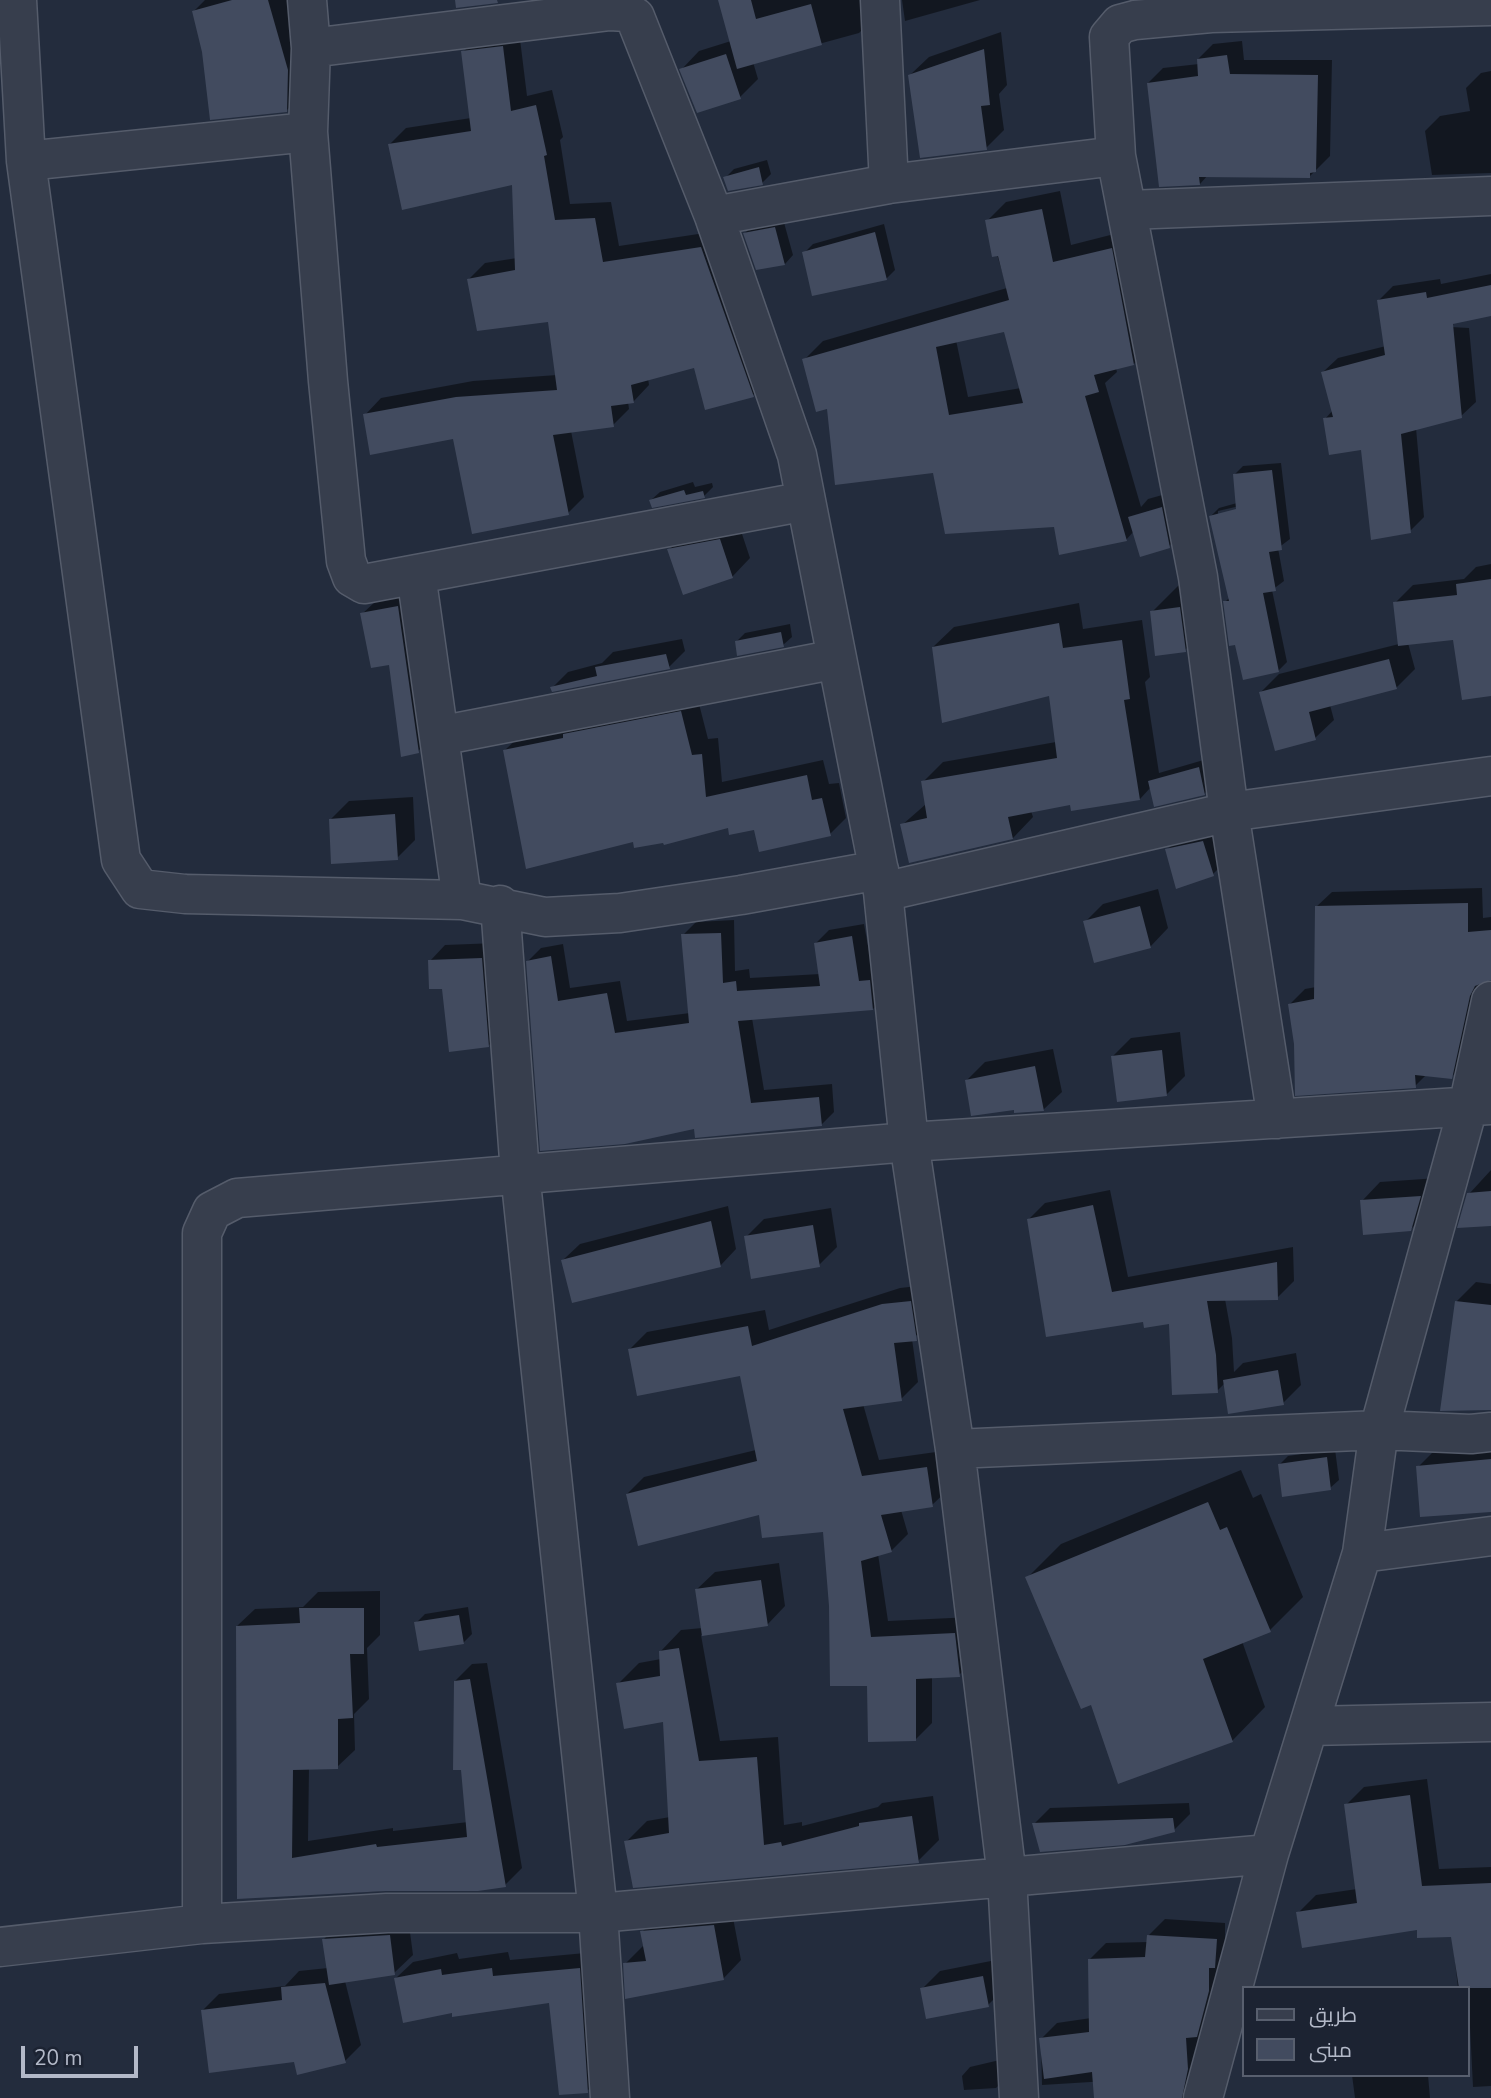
<!DOCTYPE html>
<html>
<head>
<meta charset="utf-8">
<style>
  body { margin:0 }
  #map { position:relative; width:1491px; height:2098px; overflow:hidden; background:#232c3d; font-family:"Nunito Sans",Cairo,sans-serif }
  canvas { display:block }
  .legend { position:absolute; left:1242px; top:1986px; width:228px; height:91px; box-sizing:border-box; background:#1c2332; border:2px solid #585f6e; margin:0; padding:9px 12px; list-style:none; font-size:21px; color:#b3b9c8 }
  .legend li { display:flex; align-items:center; gap:14px; height:35px }
  .legend b { width:35px; border:2px solid #585f6e }
  .scale { position:absolute; left:21px; top:2046px; width:117px; height:32px; box-sizing:border-box; border:4px solid #b3b9c8; border-top:0; padding-left:9px; font-size:21px; line-height:24px; white-space:nowrap; color:#b3b9c8; -webkit-text-stroke:5px #1c2332; paint-order:stroke }
</style>
</head>
<body>
<div id="map">
<canvas width="1491" height="2098"></canvas>
<ul class="legend">
<li><b style="height:9px;background:#373e4d"></b>طريق</li>
<li><b style="height:19px;background:#424b5f"></b>مبنى</li>
</ul>
<div class="scale">20 m</div>
</div>
<script>
const context = document.querySelector('canvas').getContext('2d');
context.lineJoin = 'round';
function paint(path, color) { context.fillStyle = color; context.fill(path, 'evenodd'); }
function strokePath(path, color, width, dash) { context.strokeStyle = color; context.lineWidth = width; context.lineCap = dash ? 'butt' : 'round'; context.setLineDash(dash || []); context.stroke(path); }
paint(new Path2D(`
  M205,0H289L303,94L286,111L204,52L194,11Z
  M720,0H877L876,16L859,33L753,62L758,79L740,97L681,70L699,51L731,41Z
  M902,0H980L905,21Z
  M519,31L527,96L552,90L563,137L560,140L570,204L611,202L619,246L718,231L769,379L753,395L695,366L648,378L649,385L633,402H628L629,409L613,425L571,431L584,497L568,513L454,437L365,415L381,398L473,381L557,375L550,320L469,279L485,263L517,258L514,183L390,144L406,128L471,118L463,52L479,36Z
  M1001,32L1007,85L999,94L1004,130L986,148L910,75L929,57Z
  M1242,41L1244,60H1332L1330,156L1309,177L1208,175L1200,184L1148,83L1163,68L1199,64L1198,59L1213,44Z
  M1491,71V173L1432,175L1425,131L1440,116L1470,111L1466,88L1481,73Z
  M767,160L771,174L762,183L725,178L734,169Z
  M1060,191L1071,245L1130,230L1153,345L1134,364L1116,368L1117,372L1105,383L1141,507L1148,499L1180,490L1187,528L1169,546L1134,531L1126,540L1055,525L935,471L828,407L804,360L823,341L1007,288L987,221L1006,202ZM1005,330L1021,388L968,397L956,340Z
  M783,219L793,255L785,264L745,233L754,225Z
  M884,224L895,270L887,278L814,294L804,253L813,244Z
  M1491,274V314L1456,321L1451,327L1469,328L1476,402L1461,416L1416,428L1424,517L1410,531L1362,448L1325,419L1333,410L1323,372L1338,358L1386,346L1379,300L1393,286L1440,279L1441,284Z
  M1281,463L1290,539L1278,548L1284,581L1272,590L1287,662L1278,671L1225,602L1230,597L1211,516L1219,508L1237,503L1234,475L1243,466ZM1244,505L1245,508L1218,515V511Z
  M693,482L695,487L712,483L713,487L704,496L651,500L660,492Z
  M738,522L750,558L732,577L669,550L687,532Z
  M1491,564V694L1455,638L1408,643L1415,669L1396,688L1330,705L1334,720L1315,738L1261,692L1279,674L1399,644L1395,603L1413,585L1464,579L1476,567Z
  M1207,581L1212,623L1185,650L1152,612L1179,585Z
  M412,593L433,737L418,751L391,663L362,614L377,600Z
  M1079,603L1083,629L1142,620L1150,677L1145,682L1159,773L1207,759L1213,785L1204,794L1151,787L1140,799L1072,803L1031,811L1033,817L1013,838L902,825L926,804L923,782L943,762L1056,742L1050,693L933,647L954,627Z
  M790,624L792,637L783,645L736,642L745,633Z
  M682,639L685,651L669,667L552,688L568,672L602,663L613,652Z
  M697,696L708,739L718,738L722,782L823,760L829,784L839,783L846,818L830,834L729,826L665,841L634,839L505,750L522,734Z
  M413,797L415,840L397,858L330,820L349,801Z
  M1211,833L1222,865L1213,874L1167,850L1176,841Z
  M1482,888L1483,918L1491,917V978L1484,979L1466,1062L1451,1077L1427,1074L1415,1086L1296,1044L1290,1004L1305,989L1316,987V907L1332,892Z
  M1158,889L1168,928L1150,947L1085,922L1103,904Z
  M734,920L735,971L749,969L750,978L820,974L816,943L829,930L864,924L872,968L886,996L873,1009L752,1018L764,1090L832,1084L834,1112L821,1125L696,1127L625,1142L528,961L541,948L563,944L570,988L620,981L627,1021L690,1013L683,935L696,922Z
  M496,943L503,1031L488,1046L444,987L430,961L445,945Z
  M1180,1032L1185,1076L1166,1095L1113,1056L1131,1038Z
  M1053,1049L1062,1092L1043,1110L1015,1109L966,1081L985,1062Z
  M1491,1170V1226H1460L1469,1194Z
  M1438,1178L1429,1211L1410,1230L1362,1201L1380,1182Z
  M1110,1190L1128,1277L1293,1247L1294,1281L1277,1298L1225,1299L1232,1338L1234,1372L1243,1363L1296,1353L1301,1385L1283,1403L1225,1383L1217,1391L1170,1322L1144,1320L1047,1335L1029,1219L1045,1203Z
  M728,1206L736,1249L720,1266L563,1260L580,1244Z
  M831,1208L837,1247L819,1265L746,1237L764,1219Z
  M1476,1282L1491,1284V1408L1457,1301Z
  M927,1285L933,1322L912,1339L918,1382L901,1399L863,1404L879,1460L943,1451L949,1489L932,1505L901,1510L908,1534L891,1551L878,1554L888,1621L972,1617L976,1658L959,1675L932,1677V1723L915,1740L868,1684L831,1606L824,1530L761,1513L627,1494L644,1477L756,1450L741,1374L630,1349L647,1332L765,1310L769,1330L900,1288Z
  M1335,1449L1339,1480L1330,1488L1279,1465L1288,1456Z
  M1491,1449V1510L1418,1467L1432,1453Z
  M1241,1470L1253,1498L1261,1494L1303,1597L1270,1630L1242,1641L1265,1707L1232,1741L1092,1703L1027,1578L1061,1544Z
  M779,1563L785,1606L767,1625L701,1635L720,1741L778,1737L784,1825L802,1822V1826L878,1807L882,1803L933,1796L939,1840L918,1861L626,1842L647,1821L670,1817L664,1720L618,1684L639,1663L661,1659L660,1652L681,1630L702,1628L696,1590L715,1572Z
  M380,1591V1635L367,1648L369,1699L354,1714L355,1750L337,1767L309,1768L308,1841L393,1828V1831L468,1822L455,1681L472,1664L487,1663L522,1868L505,1885L238,1898L237,1626L255,1609L303,1607L318,1592Z
  M468,1607L472,1634L463,1643L416,1623L425,1614Z
  M1427,1779L1439,1869L1491,1867V2086L1473,2087L1468,1988H1458L1452,1935L1298,1913L1316,1895L1357,1889L1346,1805L1364,1787Z
  M1189,1803L1190,1814L1174,1830L1034,1824L1050,1808Z
  M731,1907L741,1960L723,1979L625,1964L643,1946L642,1932L660,1914Z
  M408,1917L413,1955L394,1973L345,1981L361,2045L345,2061L296,2060L203,2010L219,1994L285,1986L299,1971L328,1968L324,1939L342,1921Z
  M1165,1919L1225,1923V1974L1185,2098H1142L1140,2079L1042,2085L1041,2039L1057,2023L1091,2018L1090,1959L1106,1943L1148,1942L1149,1935Z
  M508,1952L510,1960L596,1952L604,2075L587,2091L550,2001L396,1978L413,1962L457,1953L459,1959Z
  M1001,1959L1006,1987L988,2005L922,1989L940,1971Z
  M1004,2059L1005,2079L996,2088L964,2090L962,2076L970,2067Z
  M1352,2075H1428L1430,2098H1355Z`), '#0007');
paint(new Path2D(`
  M232,0H268L288,70L287,112L210,120L202,52L192,11Z
  M455,0H497L498,3L456,8Z
  M718,0H751L756,19L811,4L822,45L737,69Z
  M503,46L511,111L536,105L547,155L544,156L555,220L595,218L603,262L701,247L754,397L705,410L694,368L631,385L634,403L611,406L614,427L553,435L569,515L472,534L453,439L370,455L363,414L456,397L557,390L548,322L477,331L467,279L515,270L512,185L402,210L388,144L471,131L461,51Z
  M984,49L990,105L981,106L987,150L920,158L908,75Z
  M726,54L741,99L697,113L679,69Z
  M1227,55L1230,74L1318,75L1316,172L1310,173V178L1199,177L1200,185L1159,187L1147,83L1198,76L1197,59Z
  M759,167L763,185L728,191L723,177Z
  M1042,209L1053,262L1112,248L1134,365L1094,375L1099,392L1085,396L1127,541L1059,555L1054,527L945,534L933,473L835,485L827,409L816,412L802,359L1009,300L998,256L992,257L985,220ZM1004,332L1023,403L949,415L936,347Z
  M775,227L785,265L756,270L743,233Z
  M875,232L887,280L812,296L802,252Z
  M1491,285V316L1453,324L1462,418L1401,434L1411,533L1371,540L1361,450L1329,455L1323,418L1333,417L1321,372L1385,355L1377,300L1426,292L1427,298Z
  M1272,470L1282,550L1269,552L1276,591L1263,593L1279,672L1243,680L1235,645L1229,646L1223,601H1229L1209,516L1236,509L1233,474Z
  M684,490L686,495L703,491L705,498L652,508L649,500Z
  M1162,507L1170,548L1140,557L1128,517Z
  M720,539L733,578L683,595L667,549Z
  M1491,579V696L1462,700L1453,640L1398,646L1393,602L1457,595L1456,584Z
  M398,606L419,753L401,757L389,665L371,668L360,613Z
  M1180,607L1186,652L1155,656L1150,611Z
  M1059,623L1063,648L1122,640L1130,699L1124,700L1140,800L1071,811L1070,805L1008,817L1013,839L909,863L900,824L927,818L921,781L1057,758L1049,696L942,723L932,647Z
  M781,632L784,647L737,656L735,641Z
  M666,654L670,669L552,692L550,687L597,676L595,667Z
  M1389,659L1397,689L1309,712L1316,740L1275,751L1259,692Z
  M681,711L692,755L702,754L706,797L807,775L812,800L822,798L831,836L759,852L754,830L729,835L728,828L664,845L663,843L634,848L633,842L526,869L503,750L563,738V734Z
  M1199,767L1205,795L1154,807L1148,781Z
  M395,814L398,860L331,864L329,819Z
  M1203,841L1214,876L1176,889L1165,849Z
  M1468,903V932L1491,930V980L1475,986L1470,996L1452,1079L1415,1075L1416,1088L1295,1096L1294,1044L1288,1004L1314,999L1315,906Z
  M1140,906L1151,948L1094,963L1083,921Z
  M721,933L723,983L736,981L737,991L820,986L814,943L852,936L859,981L870,980L873,1010L738,1021L751,1103L819,1097L822,1126L695,1138L694,1129L625,1144L540,1151L526,961L551,956L558,1001L607,993L615,1033L689,1023L681,934Z
  M482,958L489,1047L449,1052L442,989H429L428,960Z
  M1162,1050L1167,1096L1117,1102L1111,1056Z
  M1035,1066L1044,1111L1014,1113V1110L971,1116L965,1080Z
  M1491,1191V1226L1457,1228L1467,1193Z
  M1421,1196L1411,1231L1363,1235L1360,1200Z
  M1093,1205L1112,1292L1277,1262L1278,1300L1207,1301L1216,1355L1218,1393L1172,1395L1169,1324L1144,1328L1143,1322L1046,1337L1027,1219Z
  M711,1221L721,1267L572,1303L561,1260Z
  M813,1225L820,1267L751,1279L744,1236Z
  M911,1301L917,1341L894,1343L902,1401L843,1409L862,1476L927,1467L933,1507L881,1515L892,1552L861,1561L871,1637L955,1633L960,1677L916,1679V1741L868,1742L867,1686H830L829,1606L823,1532L762,1538L759,1515L638,1546L626,1494L757,1461L740,1376L637,1396L628,1349L748,1326L752,1346L882,1304Z
  M1455,1301L1491,1305V1410L1440,1411Z
  M1278,1370L1284,1405L1228,1414L1223,1380Z
  M1327,1457L1331,1490L1282,1497L1278,1464Z
  M1491,1459V1512L1420,1517L1416,1466Z
  M1208,1502L1220,1530L1227,1527L1271,1632L1203,1659L1233,1742L1118,1784L1091,1705L1081,1709L1025,1577Z
  M761,1580L768,1626L702,1636L695,1589Z
  M299,1608H364V1654H350L353,1718L338,1719V1769L293,1770L292,1858L376,1844L377,1847L467,1837L461,1770H453L454,1681L470,1679L506,1887L478,1891H386L237,1899L236,1626L300,1623Z
  M459,1615L464,1644L419,1651L414,1622Z
  M679,1648L699,1761L757,1757L764,1845L781,1842L782,1846L859,1826V1823L912,1816L919,1863L633,1888L624,1841L669,1833L663,1722L624,1729L616,1683L660,1676L659,1651Z
  M1410,1795L1422,1886L1491,1883V1988H1459L1451,1937L1417,1938V1930L1302,1948L1296,1912L1357,1903L1344,1804Z
  M1173,1818L1175,1832L1125,1845L1040,1852L1032,1823Z
  M714,1925L724,1980L625,1999L623,1963L646,1961L640,1931Z
  M390,1935L395,1975L329,1985L322,1939Z
  M1147,1935L1217,1939L1215,1968H1209V1991L1197,2037L1186,2038L1188,2069L1182,2098H1094L1092,2072L1044,2079L1039,2038L1089,2032L1088,1959L1145,1957Z
  M492,1968L493,1976L580,1968L588,2093L559,2095L549,2003L452,2017V2013L403,2023L394,1978L441,1969L442,1975Z
  M983,1976L989,2007L926,2019L920,1988Z
  M325,1983L346,2063L297,2075L294,2062L209,2073L201,2010L282,2000L281,1987Z`), '#424b5f');
const street = new Path2D(`
  M17,0L26,161L121,860L140,889L185,894L462,900L545,917L620,913L741,895L879,870
  M307,0L311,48L308,132L328,381L346,561L352,577L364,584L806,501
  M880,0L889,184
  M311,48L610,11L627,12L635,17L714,216L797,455L883,892L909,1142L955,1449L1007,1877L1019,2098
  M26,161L308,132
  M1128,210L1491,196
  M714,216L889,184L1116,156
  M416,574L462,900
  M439,736L837,659
  M883,892L1229,812L1491,776
  M500,905L520,1173L598,1913L610,2098
  M1277,1119L1229,812L1198,577L1116,156L1109,37L1120,24L1135,20L1211,13L1491,6
  M955,1449L1379,1430L1471,1434L1491,1432
  M1362,1553L1491,1536
  M1309,1726L1491,1722
  M202,1924V1233L212,1211L237,1198L909,1142L1491,1105
  M0,1947L202,1924L387,1913H598L1269,1854
  M1203,2098L1269,1854L1362,1553L1379,1430L1468,1107L1491,1001`);
strokePath(street, '#555c6b', 41);
strokePath(street, '#373e4d', 38);
</script>
</body>
</html>
